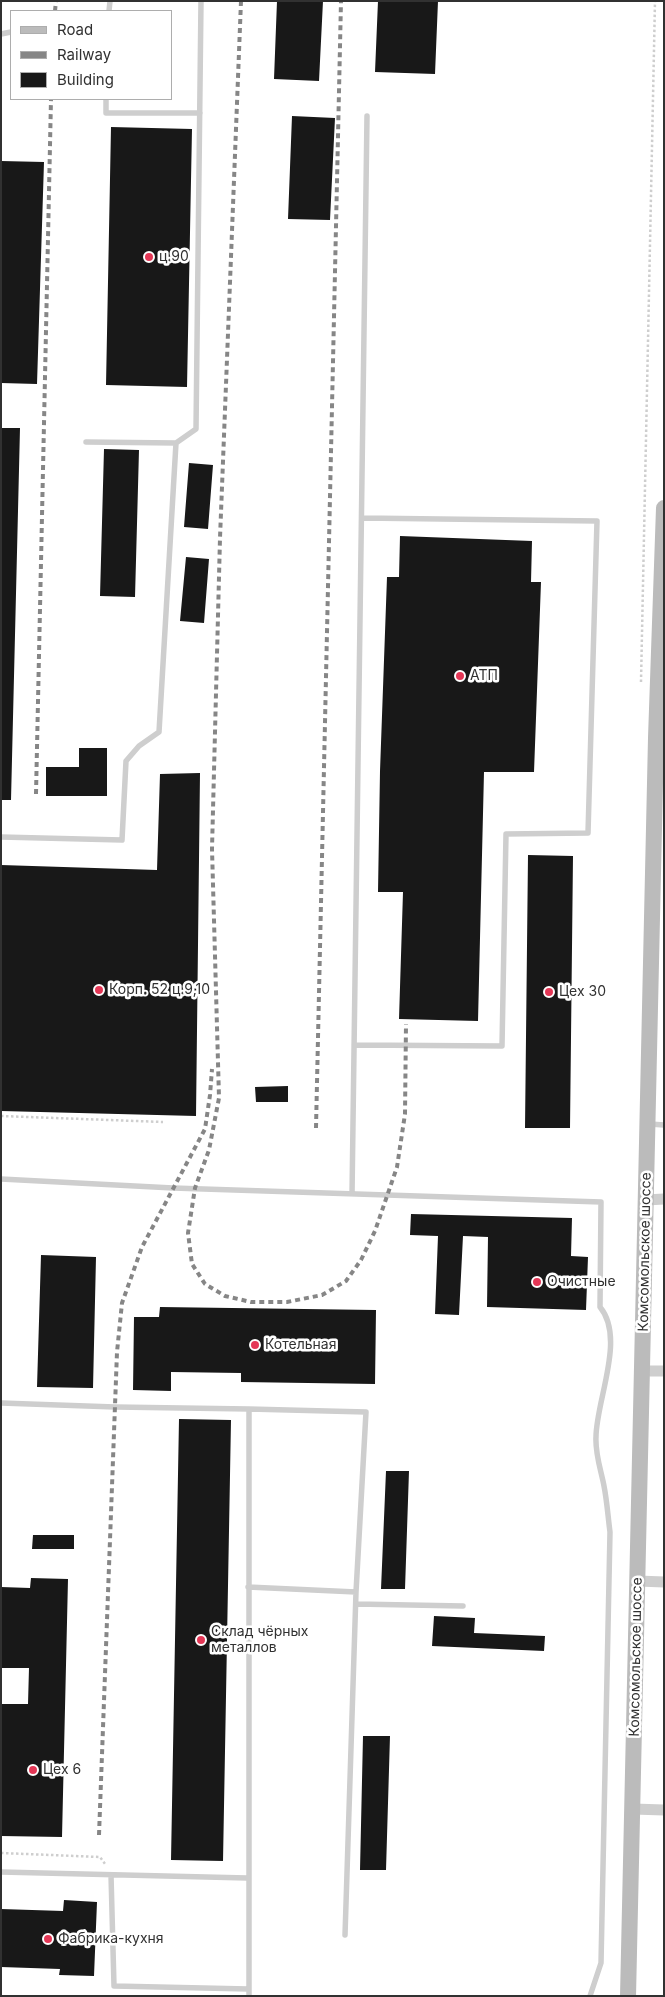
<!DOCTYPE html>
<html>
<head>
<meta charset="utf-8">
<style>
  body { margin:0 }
  #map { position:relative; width:665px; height:1997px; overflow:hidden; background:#fff; font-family:Inter,sans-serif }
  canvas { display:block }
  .frame { position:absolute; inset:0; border:2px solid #313131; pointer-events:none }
  .legend { position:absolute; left:10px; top:10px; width:162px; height:90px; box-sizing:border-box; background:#fff; border:1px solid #adadad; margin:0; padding:6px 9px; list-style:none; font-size:15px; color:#313131 }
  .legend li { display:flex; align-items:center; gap:10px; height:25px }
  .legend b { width:25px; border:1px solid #adadad }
</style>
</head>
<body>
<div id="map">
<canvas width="665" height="1997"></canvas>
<div class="frame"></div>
<ul class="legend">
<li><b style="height:6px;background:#bbb"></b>Road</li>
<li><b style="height:6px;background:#868686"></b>Railway</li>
<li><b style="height:14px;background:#181818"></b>Building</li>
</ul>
</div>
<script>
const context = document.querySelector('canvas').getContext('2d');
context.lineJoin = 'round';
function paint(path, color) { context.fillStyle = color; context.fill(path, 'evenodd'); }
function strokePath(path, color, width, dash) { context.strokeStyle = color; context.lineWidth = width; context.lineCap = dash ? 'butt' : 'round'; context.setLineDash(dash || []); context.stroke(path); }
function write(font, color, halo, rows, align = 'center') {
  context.font = font + ' Inter,sans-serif'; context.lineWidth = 5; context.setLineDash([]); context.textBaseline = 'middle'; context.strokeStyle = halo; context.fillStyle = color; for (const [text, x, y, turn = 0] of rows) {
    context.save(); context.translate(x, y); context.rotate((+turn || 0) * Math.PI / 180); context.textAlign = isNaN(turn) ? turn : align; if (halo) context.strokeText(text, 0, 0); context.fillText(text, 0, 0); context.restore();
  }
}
paint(new Path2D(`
  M277,1H323L319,81L274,79Z
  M378,1H438L435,74L375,72Z
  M292,116L335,118L330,220L288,219Z
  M111,127L192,129L187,387L106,385Z
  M1,161L44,162L37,384L1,383Z
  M1,428H20L11,800H1Z
  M104,449L139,450L135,597L100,596Z
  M189,463L213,465L208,529L184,527Z
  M400,536L532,541L531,582H541L534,772H484L478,1021L399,1019L403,892H378L380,771L387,577H399Z
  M186,557L209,559L204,623L180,621Z
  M79,748H107V796H46V767H79Z
  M200,773L196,1116L1,1111V865L157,870L160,774Z
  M528,855L573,856L570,1128H525Z
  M288,1086V1102H256L255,1087Z
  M411,1214L572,1218L571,1256L588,1257L586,1310L487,1307L488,1237L463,1236L459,1315L435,1314L438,1236L410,1235Z
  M41,1255L96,1257L93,1388L37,1387Z
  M160,1307L376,1310L375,1384L241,1382V1373L171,1372V1391L133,1390L134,1317H159Z
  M179,1419L231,1420L223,1861L171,1860Z
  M386,1471H409L405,1589H381Z
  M33,1535H74V1549H32Z
  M31,1578L68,1579L62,1837L1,1836V1704H28L29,1668H1V1587L30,1588Z
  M434,1616L475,1618L474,1633L545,1636L544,1651L432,1646Z
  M363,1736H390L386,1870H360Z
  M64,1900L97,1902L94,1976L59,1975L60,1969L1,1967V1909L63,1911Z`), '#181818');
strokePath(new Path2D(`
  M641,682L655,1
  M1,1116L163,1122
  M1,1853L100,1857L105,1864`), '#cecece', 2.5, [2.5, 2.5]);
strokePath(new Path2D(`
  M109,11L110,1
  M1,34L11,32
  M106,99V113H200
  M86,442L176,443
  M1,837L122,840L126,761L139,746L159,732L176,443L196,429L201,1
  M354,1045L502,1046L506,834L588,833L597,521L362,518
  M650,1124L664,1125
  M1,1179L173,1188L601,1202L600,1307C626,1338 596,1401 596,1437C595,1454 601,1470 604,1486C607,1501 608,1517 610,1532L601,1963L590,1996
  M352,1194L367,116
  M1,1403L115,1407L249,1409V1996
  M249,1409L366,1412L356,1592
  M248,1587L356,1592L345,1935
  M356,1604L463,1606
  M1,1872L247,1878
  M111,1875L114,1986L248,1989`), '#cecece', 5.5);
strokePath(new Path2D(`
  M646,1200L664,1199
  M642,1371H664
  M638,1581L664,1582
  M633,1809L664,1810`), '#cecece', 11);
strokePath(new Path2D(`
  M628,1996L656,738L664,508`), '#bbb', 16);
strokePath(new Path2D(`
  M241,1L220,538L212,849L219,1098L209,1150L195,1188L188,1233L192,1264L205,1284L225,1296L251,1302H287L322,1295L346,1281L361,1260L375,1231L397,1167L405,1114L406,1024
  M55,11L56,1
  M36,794L51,99
  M316,1128L341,1
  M99,1835L117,1352L122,1303L142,1247L205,1129L210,1095L212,1069`), '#868686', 4, [5, 4]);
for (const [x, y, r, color] of [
  [149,257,5,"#e43756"],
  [460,676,5,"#e43756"],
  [99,990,5,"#e43756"],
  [549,992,5,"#e43756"],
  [537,1282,5,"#e43756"],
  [255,1345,5,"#e43756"],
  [201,1640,5,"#e43756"],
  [33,1770,5,"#e43756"],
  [48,1939,5,"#e43756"]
]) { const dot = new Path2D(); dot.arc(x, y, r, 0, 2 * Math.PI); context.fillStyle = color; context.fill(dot); strokePath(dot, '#fff', 2); }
write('14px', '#313131', '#fff', [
  ["ц.90",159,257],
  ["АТП",470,676],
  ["Корп. 52 ц.9,10",109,990],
  ["Цех 30",559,992],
  ["Очистные",547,1282],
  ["Котельная",265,1345],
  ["Склад чёрных",211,1632],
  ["металлов",211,1648],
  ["Цех 6",43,1770],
  ["Фабрика-кухня",58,1939]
], 'left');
write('14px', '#313131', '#fff', [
  ["Комсомольское шоссе",645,1252,-89],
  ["Комсомольское шоссе",636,1657,-89]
]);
</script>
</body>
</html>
